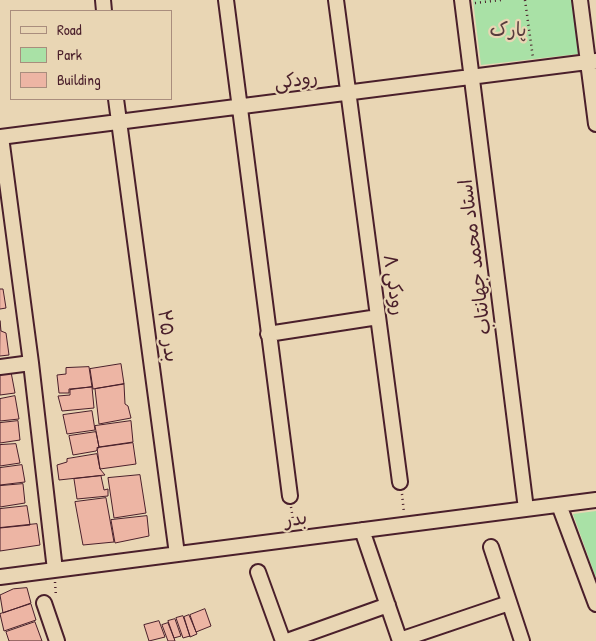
<!DOCTYPE html>
<html>
<head>
<meta charset="utf-8">
<style>
  body { margin:0 }
  #map { position:relative; width:596px; height:641px; overflow:hidden; background:#e9d6b4; font-family:"Patrick Hand",sans-serif }
  canvas { display:block }
  .legend { position:absolute; left:10px; top:10px; width:162px; height:90px; box-sizing:border-box; background:#e9d6b4; border:1px solid #a98d7d; margin:0; padding:6px 9px; list-style:none; font-size:15px; color:#4a1f2b }
  .legend li { display:flex; align-items:center; gap:10px; height:25px }
  .legend b { width:25px; border:1px solid #a98d7d }
</style>
</head>
<body>
<div id="map">
<canvas width="596" height="641"></canvas>
<ul class="legend">
<li><b style="height:6px;background:#e9d6b4"></b>Road</li>
<li><b style="height:14px;background:#a9e1a6"></b>Park</li>
<li><b style="height:14px;background:#edb5a4"></b>Building</li>
</ul>
</div>
<script>
const context = document.querySelector('canvas').getContext('2d');
context.lineJoin = 'round';
function paint(path, color) { context.fillStyle = color; context.fill(path, 'evenodd'); }
function strokePath(path, color, width, dash) { context.strokeStyle = color; context.lineWidth = width; context.lineCap = dash ? 'butt' : 'round'; context.setLineDash(dash || []); context.stroke(path); }
function write(font, color, halo, rows, align = 'center') {
  context.font = font + ' "Patrick Hand","Playpen Sans Arabic",sans-serif'; context.lineWidth = 4.5; context.setLineDash([]); context.textBaseline = 'middle'; context.strokeStyle = halo; context.fillStyle = color; for (const [text, x, y, turn = 0] of rows) {
    context.save(); context.translate(x, y); context.rotate((+turn || 0) * Math.PI / 180); context.textAlign = isNaN(turn) ? turn : align; if (halo) context.strokeText(text, 0, 0); context.fillText(text, 0, 0); context.restore();
  }
}
paint(new Path2D(`
  M473,0H572L578,54L481,65Z
  M596,511V578L573,514Z`), '#a9e1a6');
const building = new Path2D(`
  M0,289H3L6,308L0,309Z
  M0,321L1,331L6,333L9,355L0,356Z
  M121,364L124,384L93,389L90,369Z
  M89,367L92,387L69,389V393H59L57,375L66,374V368Z
  M11,372L15,393L0,395V373Z
  M124,384L125,404L128,406L131,418L99,424L95,389Z
  M92,387L94,408L62,411L58,396L70,395V390Z
  M15,396L19,419L0,421V399Z
  M92,411L95,430L67,434L63,415Z
  M18,421L20,440L0,443V423Z
  M131,421L133,442L99,447L95,426Z
  M96,432L99,447L96,451L73,455L69,436Z
  M133,443L136,464L100,469L97,448Z
  M16,444L20,463L0,466V445Z
  M97,454L100,469L105,475L59,480L57,465L67,462V459Z
  M22,465L25,482L0,485V468Z
  M140,475L146,513L114,518L108,478Z
  M101,476L104,490L108,489V496L77,499L74,479Z
  M23,484L25,503L0,507V486Z
  M106,498L114,542L83,545L75,502Z
  M27,506L30,525L0,528V509Z
  M147,516L149,536L115,543L111,520Z
  M37,524L40,545L0,551V528Z
  M27,588L31,603L3,613L0,595L13,589Z
  M31,604L36,620L4,631L0,614Z
  M205,609L211,626L196,632L190,615Z
  M189,615L197,634L190,637L184,617Z
  M183,616L190,636L183,638L176,618Z
  M175,619L181,636L174,638L168,621Z
  M159,621L165,637L149,641L144,625Z
  M35,622L42,641H9L6,632Z
  M168,623L174,638L175,641H168L162,625Z`);
paint(building, '#edb5a4');
strokePath(building, '#4a1f2b', 1);
const minor = new Path2D(`
  M103,0L104,11
  M226,0L290,496
  M336,0L400,482
  M462,0L526,509
  M580,0L596,124
  M116,99L177,554
  M0,137L596,61
  M1,137L31,363L55,570
  M268,334L378,317
  M0,367L31,363
  M559,505L596,604
  M362,530L400,641
  M491,547L522,641
  M258,572L283,641
  M0,577L596,500
  M44,603L57,641
  M400,640L509,603
  M287,641L388,605`);
strokePath(minor, '#4a1f2b', 18);
strokePath(new Path2D(`
  M525,0L533,58
  M475,3L501,0
  M402,494L404,513
  M291,507L294,526
  M55,582L56,597`), '#4a1f2b', 2.5, [1, 4]);
strokePath(minor, '#e9d6b4', 14);
write('19px', '#583c3d', '#e9d6b4', [
  ["پارک",508,31]
]);
write('19px', '#4a1f2b', '#e9d6b4', [
  ["رودکی",296,81,-8],
  ["استاد محمد جهانتاب",476,257,-97],
  ["رودکی ۸",393,285,82],
  ["بدر ۲۵",167,336,82],
  ["بدر",296,520,-7]
]);
</script>
</body>
</html>
